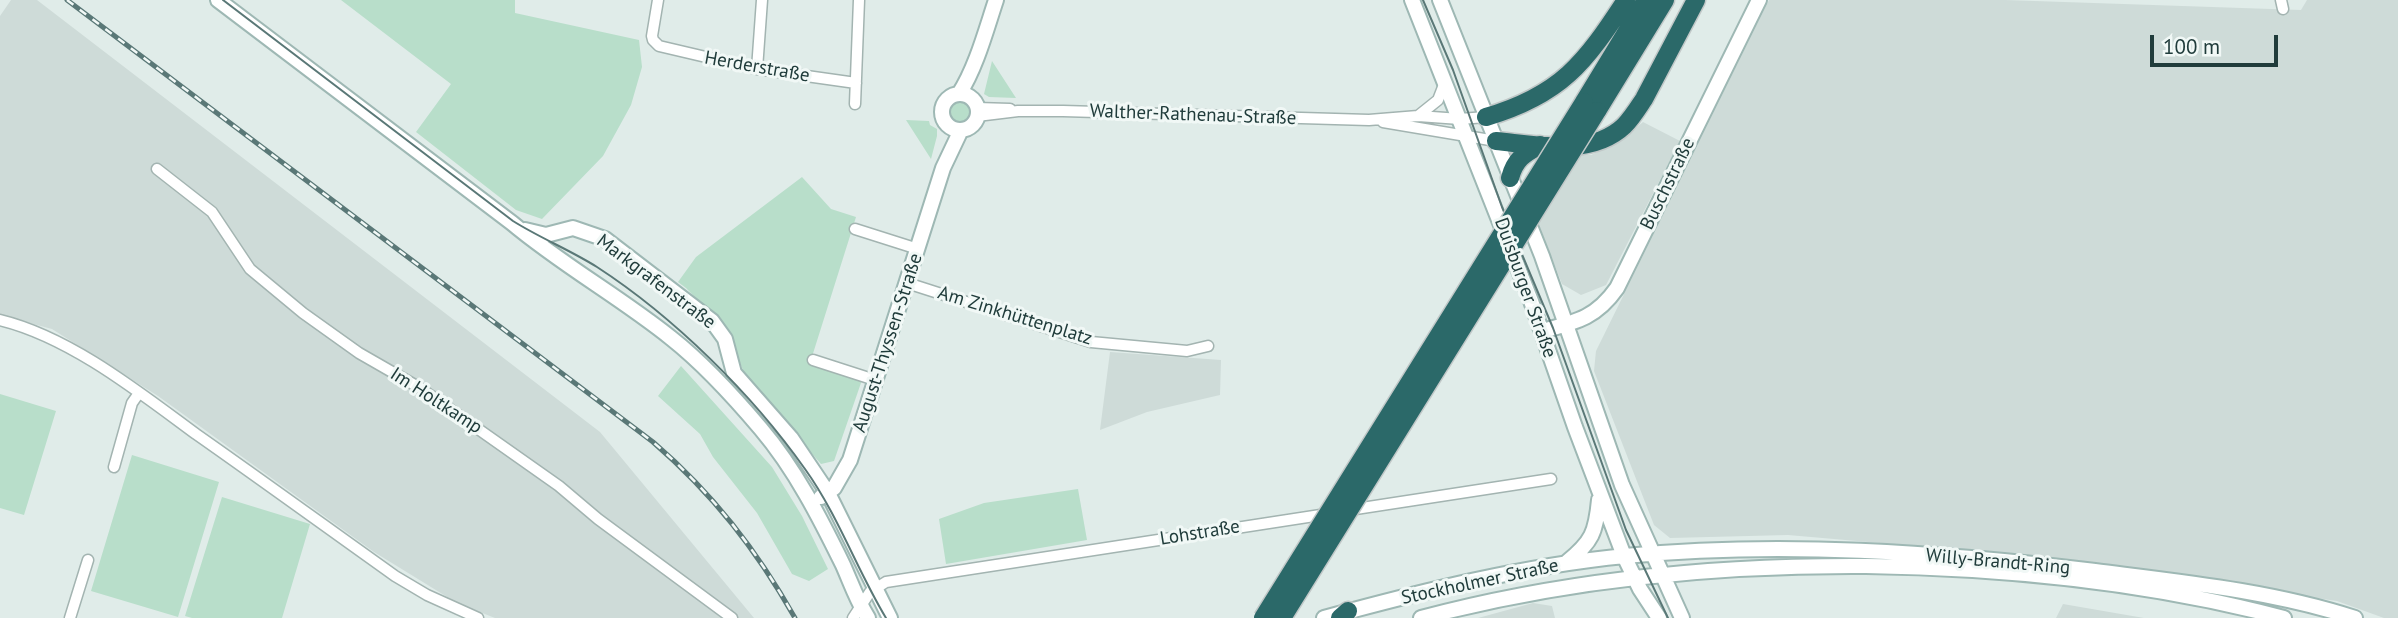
<!DOCTYPE html>
<html>
<head>
<meta charset="utf-8">
<style>
  body { margin:0 }
  #map { position:relative; width:2398px; height:618px; overflow:hidden; background:#e0ece9; font-family:"PT Sans",sans-serif }
  canvas { display:block }
  .scale { position:absolute; left:2150px; top:35px; width:128px; height:32px; box-sizing:border-box; border:4px solid #203c3b; border-top:0; padding-left:9px; font-size:21px; line-height:24px; white-space:nowrap; color:#203c3b; -webkit-text-stroke:5px #f1f8f6; paint-order:stroke }
</style>
</head>
<body>
<div id="map">
<canvas width="2398" height="618"></canvas>
<div class="scale">100 m</div>
</div>
<script>
const context = document.querySelector('canvas').getContext('2d');
context.lineJoin = 'round';
function paint(path, color) { context.fillStyle = color; context.fill(path, 'evenodd'); }
function strokePath(path, color, width, dash) { context.strokeStyle = color; context.lineWidth = width; context.lineCap = dash ? 'butt' : 'round'; context.setLineDash(dash || []); context.stroke(path); }
function write(font, color, halo, rows, align = 'center') {
  context.font = font + ' "PT Sans",sans-serif'; context.lineWidth = 6; context.setLineDash([]); context.textBaseline = 'middle'; context.strokeStyle = halo; context.fillStyle = color; for (const [text, x, y, turn = 0] of rows) {
    context.save(); context.translate(x, y); context.rotate((+turn || 0) * Math.PI / 180); context.textAlign = isNaN(turn) ? turn : align; if (halo) context.strokeText(text, 0, 0); context.fillText(text, 0, 0); context.restore();
  }
}
paint(new Path2D(`
  M11,0H37L600,432L754,618H495L457,603L374,552L158,396L52,329L0,315V16Z
  M1769,0H2005L2301,10L2307,0H2398V618H2384L2337,601L2006,554L1788,535L1670,538L1654,525L1594,371L1596,351Z
  M1643,122L1680,141L1606,285L1581,295L1562,284L1531,205L1564,155H1591L1620,141Z
  M1110,352L1221,360L1220,395L1147,412L1100,430Z
  M1533,603L1552,606L1555,618H1478Z
  M2063,604L2144,618H2056Z`), '#cedbd8');
paint(new Path2D(`
  M341,0H515V13L639,40L642,67L631,105L603,156L542,219L516,210L416,132L451,84Z
  M992,61L1016,98L989,97L984,94Z
  M949 111a12 12 0 1 1 24 0a12 12 0 1 1-24 0Z
  M906,120L929,121L930,125L937,129V136L931,159Z
  M802,177L831,209L856,217L810,363L862,380L834,461L821,464L746,378L727,330L686,288L678,282L696,257Z
  M681,366L772,467L802,516L828,569L809,581L792,574L757,513L713,457L700,434L658,396Z
  M0,394L56,411L24,515L0,508Z
  M132,455L219,482L178,617L91,591Z
  M1078,489L1087,540L946,564L939,519L984,503Z
  M222,497L310,524L282,618H192L185,616Z`), '#b8deca');
const street = new Path2D(`
  M658,0L652,36L653,40L659,46L757,69L856,83
  M2281,0L2283,9
  M757,69L762,0
  M855,104L859,0
  M977,108L1010,109
  M977,116L1018,111H1063L1369,120L1418,116L1460,119L1486,117
  M1418,116L1438,100L1445,82
  M1383,122L1496,141
  M157,169L212,212L250,269L303,313L359,353L420,388L559,486L598,519L732,618
  M855,229L918,249
  M907,283L1091,342L1187,351L1208,346
  M0,320C70,337 139,392 196,434C263,481 329,529 395,576L427,595L478,618
  M813,360L875,380
  M114,467L132,403L139,393
  M1349,510L1551,479
  M70,618L88,560
  M853,618L870,592L886,582L1327,514`);
const secondary = new Path2D(`
  M218,0L512,223C562,265 620,297 671,338C704,364 734,397 761,429C795,469 820,518 843,565C851,583 857,601 868,618
  M1412,0L1531,301L1575,427L1624,556L1640,589L1659,618
  M1440,0L1542,256L1622,485L1682,618
  M959,94C976,68 986,30 996,0
  M942 112a18 18 0 1 1 36 0a18 18 0 1 1-36 0Z
  M525,230L546,235L573,228L605,239L712,321L725,339L734,373L791,438L828,493L890,618
  M1542,331C1576,322 1596,318 1617,288L1759,0
  M821,497L834,488L850,460L943,168L961,130
  M1567,562C1592,542 1596,532 1599,500
  M1324,618C1423,591 1523,566 1625,556C1781,541 1939,552 2095,571C2182,582 2272,591 2355,618
  M1421,618C1567,579 1715,565 1866,566C2006,568 2148,582 2284,618`);
const highway = new Path2D(`
  M1584,102L1646,0
  M1597,111L1665,0
  M1486,117C1561,95 1585,63 1626,0
  M1496,141C1537,145 1591,157 1624,126C1632,118 1638,108 1644,99L1696,0
  M1510,178C1515,159 1524,154 1540,145
  M1340,618L1348,611`);
strokePath(street, '#a3b4b1', 13);
strokePath(secondary, '#9eb8b4', 18);
strokePath(highway, '#c1c8c8', 21);
strokePath(street, '#fff', 10);
strokePath(secondary, '#fff', 14);
strokePath(highway, '#2b6969', 18);
strokePath(new Path2D(`
  M223,0L513,221C540,238 570,250 597,267C674,317 752,394 805,469C838,515 857,570 886,618
  M1423,0L1453,70L1502,207L1553,328L1626,530L1668,618`), '#5a7877', 2);
const rail = new Path2D(`
  M67,0L653,442C713,494 756,549 795,618`);
strokePath(rail, '#5a7877', 5);
strokePath(rail, '#f1f8f6', 2.5, [8]);
const highwayBridge = new Path2D(`
  M1263,618L1584,102
  M1282,618L1597,111`);
strokePath(highwayBridge, '#c1c8c8', 21, []);
strokePath(highwayBridge, '#2b6969', 18);
write('19px', '#203c3b', '#f1f8f6', [
  ["Herderstraße",757,67,10],
  ["Walther-Rathenau-Straße",1193,115,2],
  ["Buschstraße",1668,184,-64],
  ["Markgrafenstraße",656,282,37],
  ["Duisburger Straße",1525,288,70],
  ["Am Zinkhüttenplatz",1015,316,17],
  ["August-Thyssen-Straße",888,343,-72],
  ["Im Holtkamp",436,401,33],
  ["Lohstraße",1200,533,-9],
  ["Willy-Brandt-Ring",1998,562,5],
  ["Stockholmer Straße",1480,582,-12]
]);
</script>
</body>
</html>
